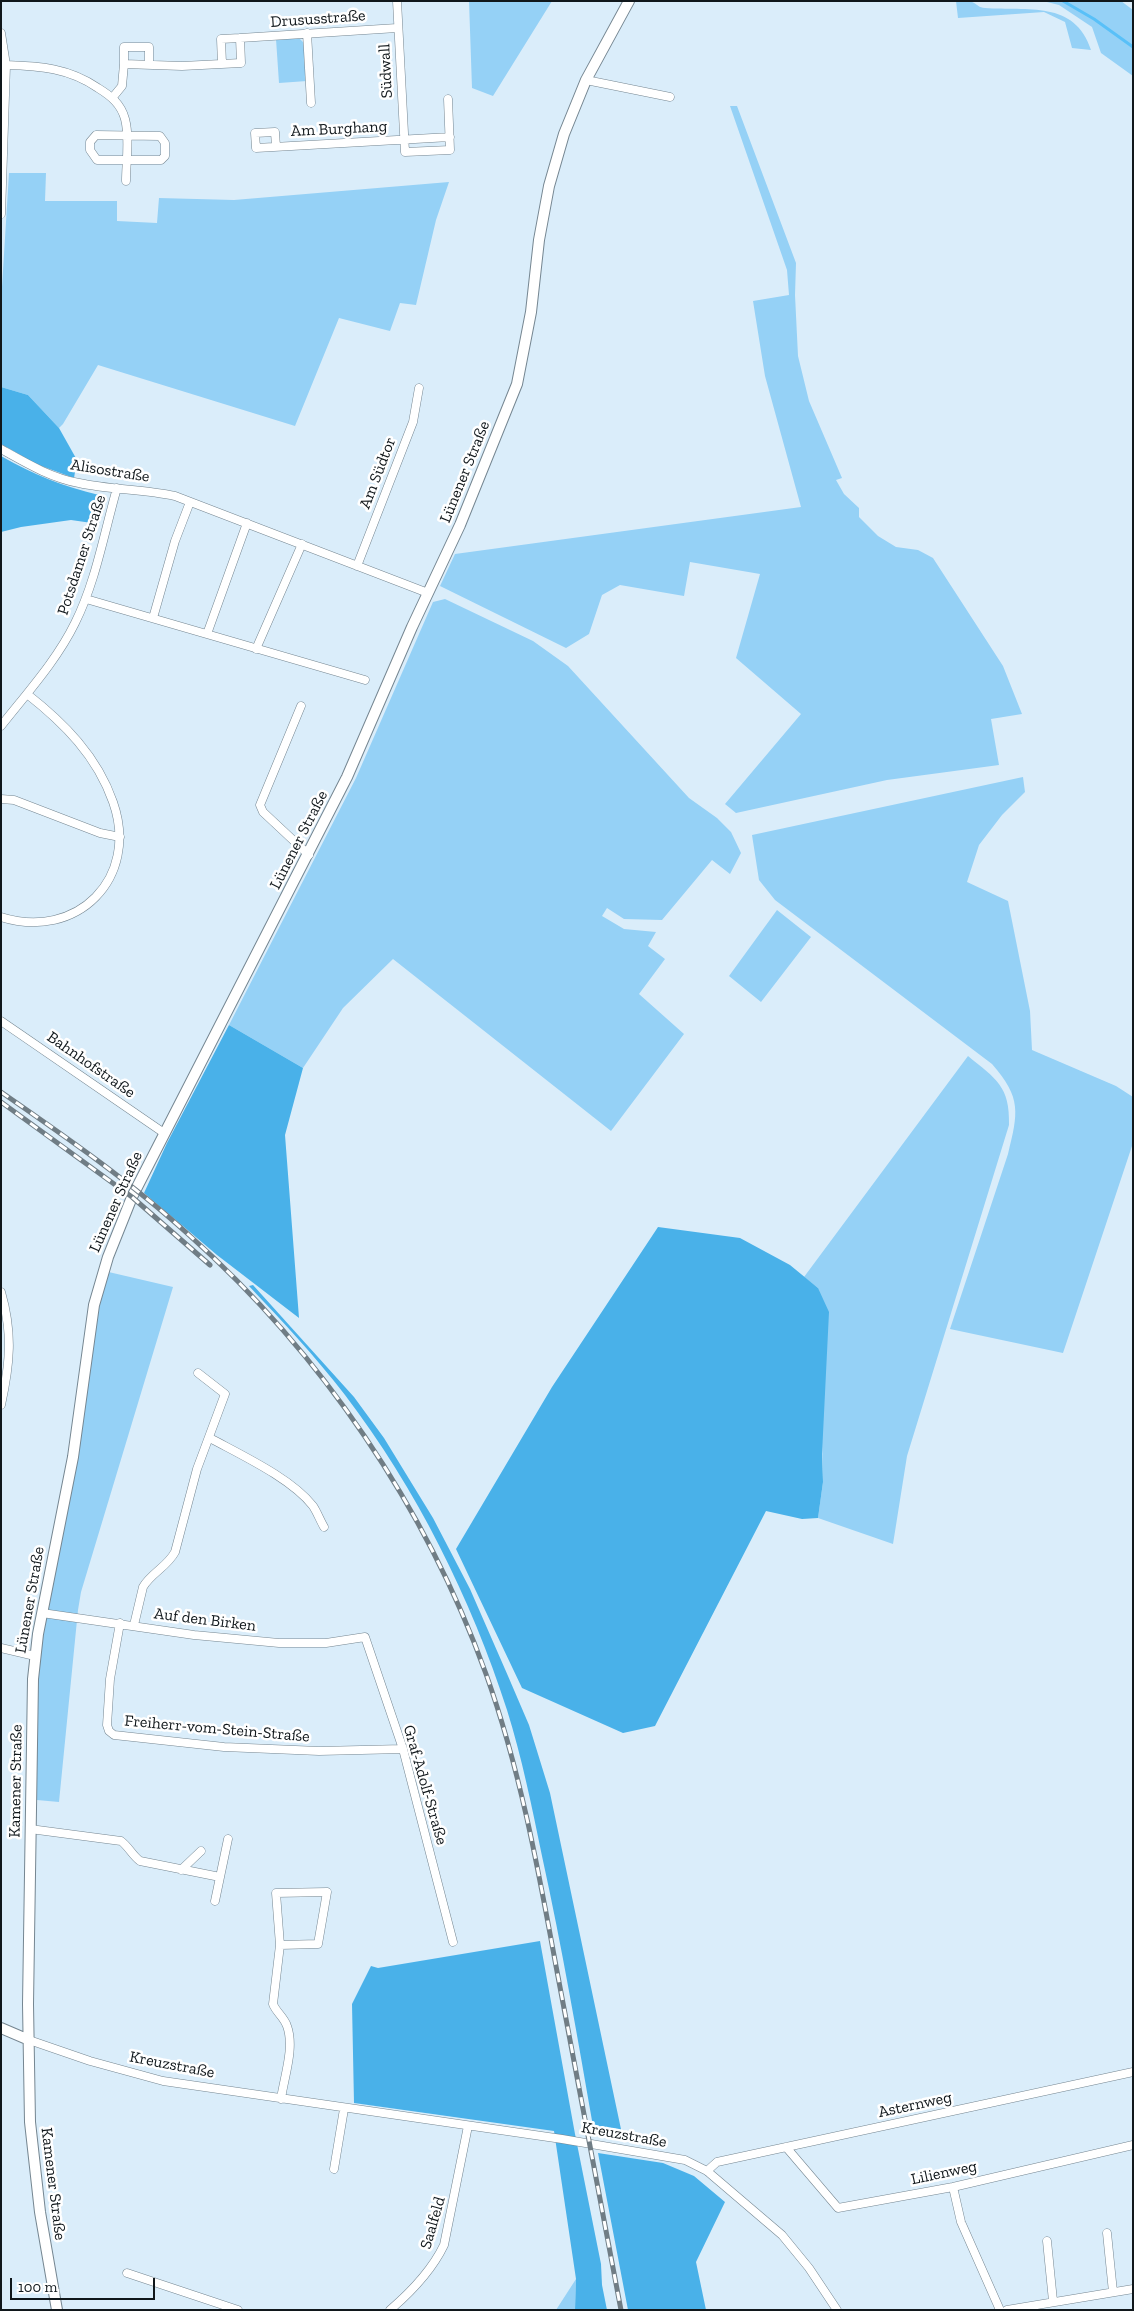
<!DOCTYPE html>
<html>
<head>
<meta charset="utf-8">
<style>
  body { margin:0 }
  #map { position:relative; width:1134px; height:2311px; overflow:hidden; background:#daedfa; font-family:"Zilla Slab",serif }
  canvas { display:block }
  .frame { position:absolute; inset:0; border:2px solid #10171b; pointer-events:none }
  .scale { position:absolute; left:10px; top:2278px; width:145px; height:22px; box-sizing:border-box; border:2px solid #10171b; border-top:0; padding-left:6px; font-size:15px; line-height:18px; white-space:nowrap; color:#10171b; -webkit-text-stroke:4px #fff; paint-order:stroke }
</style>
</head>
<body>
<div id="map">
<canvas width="1134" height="2311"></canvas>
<div class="frame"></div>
<div class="scale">100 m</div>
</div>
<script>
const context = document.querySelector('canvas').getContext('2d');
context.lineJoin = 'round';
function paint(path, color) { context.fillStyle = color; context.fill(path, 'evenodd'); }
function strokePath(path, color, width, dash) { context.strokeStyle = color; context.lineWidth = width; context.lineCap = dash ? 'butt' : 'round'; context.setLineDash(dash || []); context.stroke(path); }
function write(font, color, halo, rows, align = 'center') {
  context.font = font + ' "Zilla Slab",serif'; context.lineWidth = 5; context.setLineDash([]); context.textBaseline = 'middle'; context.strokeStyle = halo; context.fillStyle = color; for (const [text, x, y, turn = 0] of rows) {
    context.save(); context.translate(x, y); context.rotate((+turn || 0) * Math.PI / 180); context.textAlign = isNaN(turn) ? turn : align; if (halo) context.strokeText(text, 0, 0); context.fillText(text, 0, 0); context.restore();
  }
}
paint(new Path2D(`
  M469,1H552L493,96L472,88Z
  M956,1C961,1 968,0 972,2C977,4 979,8 985,8C1027,11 1075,0 1091,50L1072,48L1065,22L1044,12L958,18Z
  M1043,1H1121L1133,10V76L1101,53L1092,27L1059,5Z
  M298,37L304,43L307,81L279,83L276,39Z
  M730,106H737L796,263L795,295L798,356L809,401L842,478L836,480L844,494L859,508V517L878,536L896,547L918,550L933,558L1003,666L1022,714L991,719L999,765L887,780L736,813L725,804L801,714L736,658L760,574L690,562L684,596L620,585L602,595L589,634L566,648L440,586L455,554L801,507L765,376L753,301L789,295L787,270Z
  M9,173H46L45,201H117V221L157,223L159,198L234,200L449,182L436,220L416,305L400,303L390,331L339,318L295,426L98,365L63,424L59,428L28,395L1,387V303Z
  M445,599L533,641L568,666L689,798L717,818L731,832L741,853L730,874L712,860L662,920L624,919L607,908L602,916L624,929L656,932L648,946L665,959L639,994L684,1034L611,1131L393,959L343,1008L303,1068L229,1025L356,778L433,602Z
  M1023,777L1025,792L1002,815L979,845L967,882L1008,901L1030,1011L1032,1050L1116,1086L1133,1097V1143L1063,1353L950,1329L1008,1154C1018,1113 1022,1098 992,1064L775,900L759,880L752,835Z
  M777,910L811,937L761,1002L729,976Z
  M968,1056C996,1079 1010,1086 1009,1125L907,1456L893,1544L818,1518L823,1482L818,1288L804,1277Z
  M100,1270L173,1287L81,1592L78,1610L59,1802L26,1799L32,1668L68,1468Z
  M576,2279L575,2310H556Z`), '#95d1f6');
paint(new Path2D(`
  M1,387L28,395L59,428L77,460L74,478L36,464L1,444Z
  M1,456C34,475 62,486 99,495L105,506L99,524L71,520L21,527L1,532Z
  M229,1025L303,1068L285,1135L299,1318L217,1255L144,1193L167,1143Z
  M658,1227L740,1238L790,1265L818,1288L829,1312L822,1454L823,1482L818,1518L802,1519L766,1511L655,1726L623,1733L522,1688L456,1549L552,1387Z
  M253,1285L354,1397L384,1438L433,1518L470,1589L508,1676L529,1725L550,1793L622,2134L620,2136L594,2132C578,2040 562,1947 542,1856C532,1807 522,1758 507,1710C471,1598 416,1488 345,1395C315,1356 282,1321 249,1286Z
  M540,1941L575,2134L601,2264L602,2285L607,2310H575L576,2279L554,2131L354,2103L352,2004L371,1966L378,1968Z
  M598,2153L663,2163L694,2176L725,2202L696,2262L706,2310H628Z`), '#49b1e9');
strokePath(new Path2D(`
  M1063,1L1094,19L1133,47`), '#59c0f8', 3);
const street = new Path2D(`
  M397,1L405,152L450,150L448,99
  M1,33L6,65L1,214
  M307,33L311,103
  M124,64V47H149V65
  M222,64L221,39L240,38
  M6,65C40,66 69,68 98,88C111,96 121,104 125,119C130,138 126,162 126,181
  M586,80L670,97
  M113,97L122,86L124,64L182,66L241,63L240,38L397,28
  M96,135L160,136L165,143V156L161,160H97L90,150V142Z
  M276,147L275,132L255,133L256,148L450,137
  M1,449C26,463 51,478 79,483C111,490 143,489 175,496L428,593
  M357,566L413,422L419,388
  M86,599L365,680
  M153,618L175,541L190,502
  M207,634L247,523
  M256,649L302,544
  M301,706L260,805L263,812L309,855
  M1,726C27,693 57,660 75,623C96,581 104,533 117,488
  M1,799L14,800L100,833L120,837
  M1,917C77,941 140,878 113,802C97,756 64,723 27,694
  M1,1021L164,1133
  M1,1292C13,1333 10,1364 1,1405
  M210,1438C241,1455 291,1478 313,1506C317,1512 320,1520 324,1527
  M42,1613L194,1635L279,1643H326L365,1637L403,1749L453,1942
  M120,1623L110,1679L107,1725L109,1731L114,1735L224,1747L319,1751L403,1749
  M134,1625L143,1587C151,1573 167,1567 175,1552L197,1469L225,1394L198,1373
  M1,1648L35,1656
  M30,1829L121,1841C129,1847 132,1855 140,1861L220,1877
  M181,1870L201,1851
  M215,1901L228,1839
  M280,1945L318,1944L327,1892L276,1893L280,1945L273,2004C276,2012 284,2017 287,2026C295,2048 284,2077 281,2099
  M29,2040L90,2061L163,2081L562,2139L685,2160L707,2171L782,2235L809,2268L837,2310
  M786,2147L838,2208L953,2187L1133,2145
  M334,2169L344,2109
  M707,2171L717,2162L1133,2072
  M953,2187L961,2222L1000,2310
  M1107,2233L1113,2292
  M1047,2241L1053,2301
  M127,2273L238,2310
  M390,2310C411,2292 432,2270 444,2245L468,2126
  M1007,2310L1133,2289`);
const secondary = new Path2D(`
  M1,2028L29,2040
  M57,2310L40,2212L30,2122L28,2004L33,1679L38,1634L73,1457L94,1305L108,1257L132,1197L347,777L412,627L460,525L517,384L531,312L539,240L549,186L564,134L586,80L629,1`);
strokePath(street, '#758691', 9);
strokePath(secondary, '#758691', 12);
strokePath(street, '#fff', 8);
strokePath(secondary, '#fff', 10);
const rail = new Path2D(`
  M1,1092C66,1137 131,1182 189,1235C321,1353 426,1507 486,1674C520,1769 538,1868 556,1966C578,2080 599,2195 621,2310
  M1,1102L132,1197L210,1265`);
strokePath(rail, '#707d85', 5);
strokePath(rail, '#fff', 3, [9]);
write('16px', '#10171b', '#fff', [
  ["Drususstraße",318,19,-4],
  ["Südwall",386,71,-93],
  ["Am Burghang",339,129,-3],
  ["Alisostraße",110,471,9],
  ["Lünener Straße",465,472,-68],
  ["Am Südtor",378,473,-69],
  ["Potsdamer Straße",82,555,-72],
  ["Lünener Straße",299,840,-63],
  ["Bahnhofstraße",91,1065,35],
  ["Lünener Straße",116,1202,-66],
  ["Lünener Straße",30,1600,-80],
  ["Auf den Birken",205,1620,7],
  ["Freiherr-vom-Stein-Straße",217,1729,5],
  ["Kamener Straße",16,1781,-89],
  ["Graf-Adolf-Straße",425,1785,74],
  ["Kreuzstraße",172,2065,11],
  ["Asternweg",915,2105,-12],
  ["Kreuzstraße",624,2135,10],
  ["Lilienweg",944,2173,-12],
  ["Kamener Straße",53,2184,83],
  ["Saalfeld",433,2223,-74]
]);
</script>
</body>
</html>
